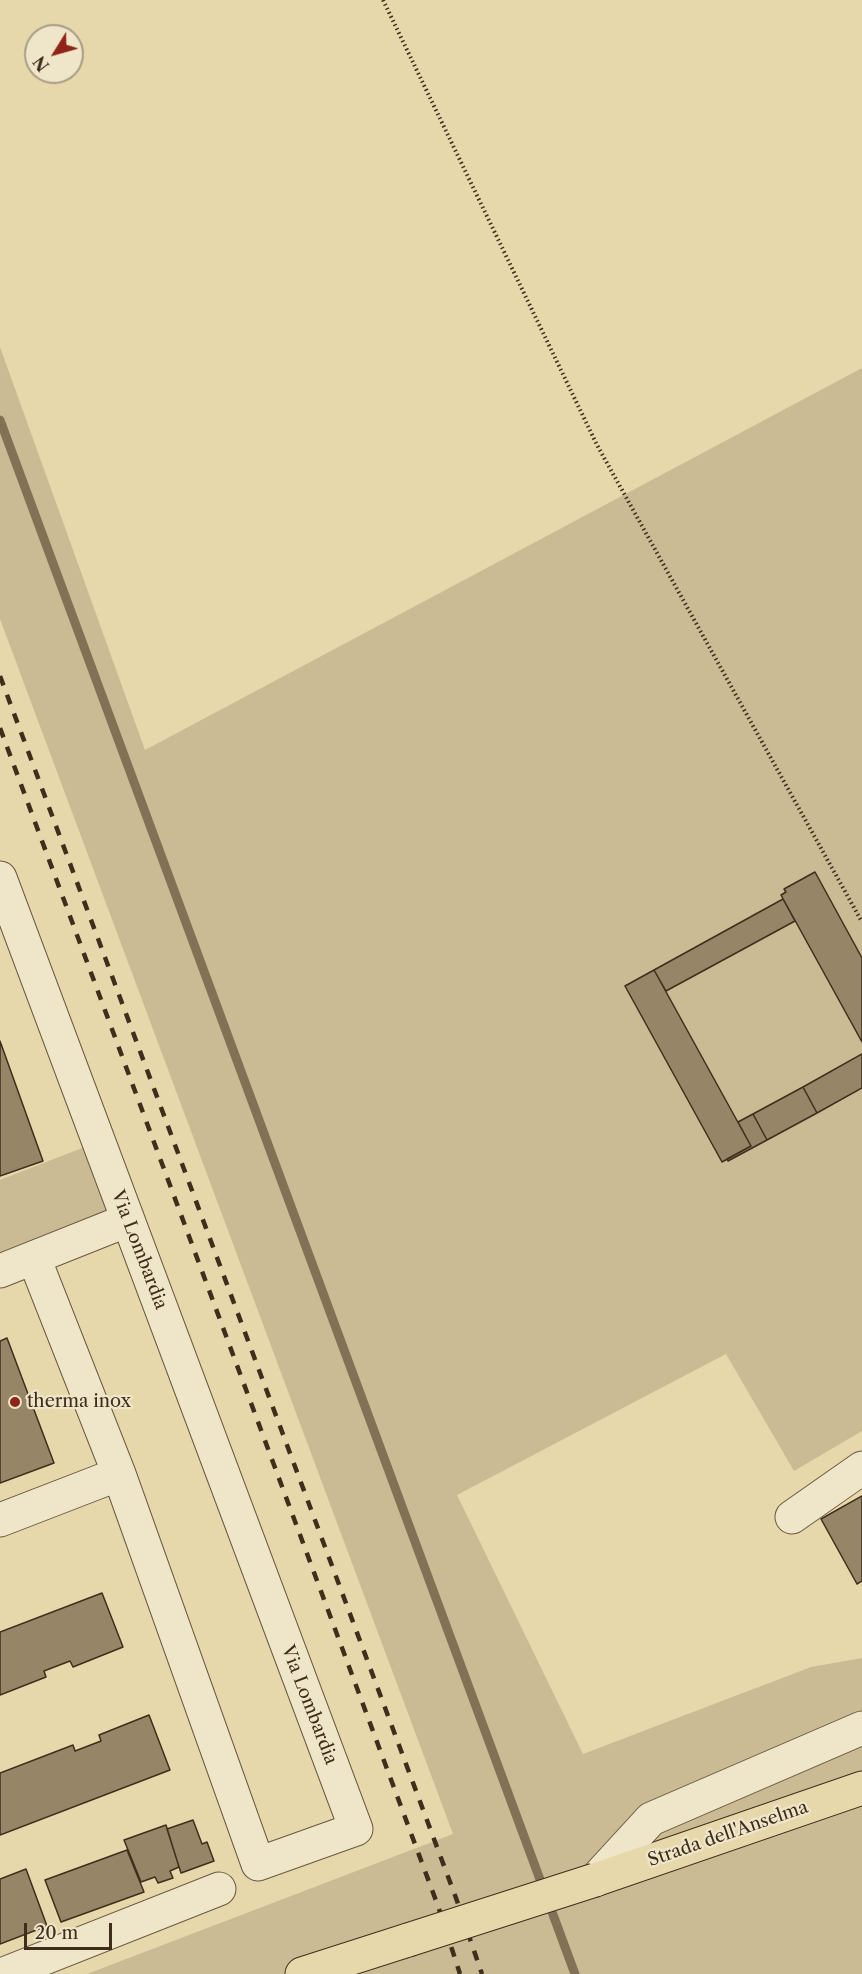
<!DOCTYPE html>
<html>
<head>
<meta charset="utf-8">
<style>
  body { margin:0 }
  #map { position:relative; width:862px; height:1974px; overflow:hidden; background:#e7d8ac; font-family:"Libre Caslon Text",serif }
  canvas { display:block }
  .north { position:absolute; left:24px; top:24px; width:60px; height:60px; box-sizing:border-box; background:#efe6c9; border:2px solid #a99c84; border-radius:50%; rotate:233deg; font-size:16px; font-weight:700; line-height:24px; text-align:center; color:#3f2e1c }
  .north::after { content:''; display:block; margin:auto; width:21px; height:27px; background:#8f2418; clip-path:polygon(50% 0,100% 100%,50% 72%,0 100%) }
  .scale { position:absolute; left:24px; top:1923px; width:88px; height:27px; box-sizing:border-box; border:3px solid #3f2e1c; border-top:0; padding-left:8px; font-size:18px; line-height:21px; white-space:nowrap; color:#3f2e1c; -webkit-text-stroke:4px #efe6c9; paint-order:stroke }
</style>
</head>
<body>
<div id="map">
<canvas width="862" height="1974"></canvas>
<div class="north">N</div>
<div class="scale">20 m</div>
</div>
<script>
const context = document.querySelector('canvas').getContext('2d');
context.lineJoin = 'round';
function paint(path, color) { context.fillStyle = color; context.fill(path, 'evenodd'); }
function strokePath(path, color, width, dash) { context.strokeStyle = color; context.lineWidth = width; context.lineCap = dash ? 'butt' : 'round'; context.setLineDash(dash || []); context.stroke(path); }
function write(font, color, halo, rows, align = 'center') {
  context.font = font + ' "Libre Caslon Text",serif'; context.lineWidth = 4.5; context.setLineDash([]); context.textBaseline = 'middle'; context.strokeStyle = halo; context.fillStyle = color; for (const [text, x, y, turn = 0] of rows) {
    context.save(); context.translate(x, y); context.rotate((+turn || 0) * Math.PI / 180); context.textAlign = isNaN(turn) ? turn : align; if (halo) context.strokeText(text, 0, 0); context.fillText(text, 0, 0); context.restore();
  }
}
paint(new Path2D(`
  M0,347L145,750L862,368V1431L794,1471L726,1354L457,1495L583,1754L811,1667L862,1658V1974H87L453,1834L0,619Z
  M100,1141L128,1220L0,1270V1180Z`), '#cabb94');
strokePath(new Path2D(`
  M0,420L575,1974`), '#827155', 9);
const building = new Path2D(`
  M815,872L862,958V1042L781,895L786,892L784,889Z
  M783,899L795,921L666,991L654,970Z
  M654,970L751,1146L722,1162L625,986Z
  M0,1041L43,1161L0,1176Z
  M862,1054V1088L817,1113L803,1087Z
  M803,1087L817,1113L767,1140L753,1114Z
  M753,1114L767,1140L728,1161L727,1159L751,1146L738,1122Z
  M7,1338L54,1463L0,1483V1341Z
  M862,1496V1581L857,1584L821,1519Z
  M102,1593L123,1647L73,1667L70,1661L44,1671L46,1677L0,1695V1632Z
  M149,1715L170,1770L0,1835V1773L73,1745L75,1751L101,1741L99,1735Z
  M193,1820L202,1844L207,1842L214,1861L181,1873L167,1829Z
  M166,1825L179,1867L170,1871L173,1878L158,1883L155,1877L141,1882L124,1840Z
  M127,1850L144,1892L61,1922L45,1880Z
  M26,1869L47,1926L0,1944V1879Z`);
paint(building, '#968667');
strokePath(building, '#3f2e1c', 1.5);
const minor = new Path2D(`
  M0,878L356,1829L258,1864L119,1474L34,1258
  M0,1271L128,1220
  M792,1517L862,1468
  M0,1520L119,1474
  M595,1880L651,1819L862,1728
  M4,1974L219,1889`);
const major = new Path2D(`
  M595,1880L862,1788
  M302,1974L408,1940`);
strokePath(minor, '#695840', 35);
strokePath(major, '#3f2e1c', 35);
strokePath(new Path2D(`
  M383,0L597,445L862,922`), '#3f2e1c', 4, [1.5, 3]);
strokePath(minor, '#efe6c9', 33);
strokePath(major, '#e7d8ac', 33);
strokePath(new Path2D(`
  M0,676L456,1898L482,1974
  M0,728L438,1906L460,1974`), '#3f2e1c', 4.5, [10, 10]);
const majorBridge = new Path2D(`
  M408,1940L595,1880`);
strokePath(majorBridge, '#3f2e1c', 35, []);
strokePath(majorBridge, '#e7d8ac', 33);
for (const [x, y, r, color] of [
  [15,1402,6,"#8f2418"]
]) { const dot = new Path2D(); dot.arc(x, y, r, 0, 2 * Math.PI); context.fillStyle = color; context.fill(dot); strokePath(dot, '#efe6c9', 2); }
write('18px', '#3f2e1c', '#efe6c9', [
  ["Via Lombardia",139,1250,69],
  ["Via Lombardia",309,1705,69],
  ["Strada dell'Anselma",728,1834,-19]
]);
write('18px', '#3f2e1c', '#efe6c9', [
  ["therma inox",27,1402]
], 'left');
</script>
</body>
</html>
